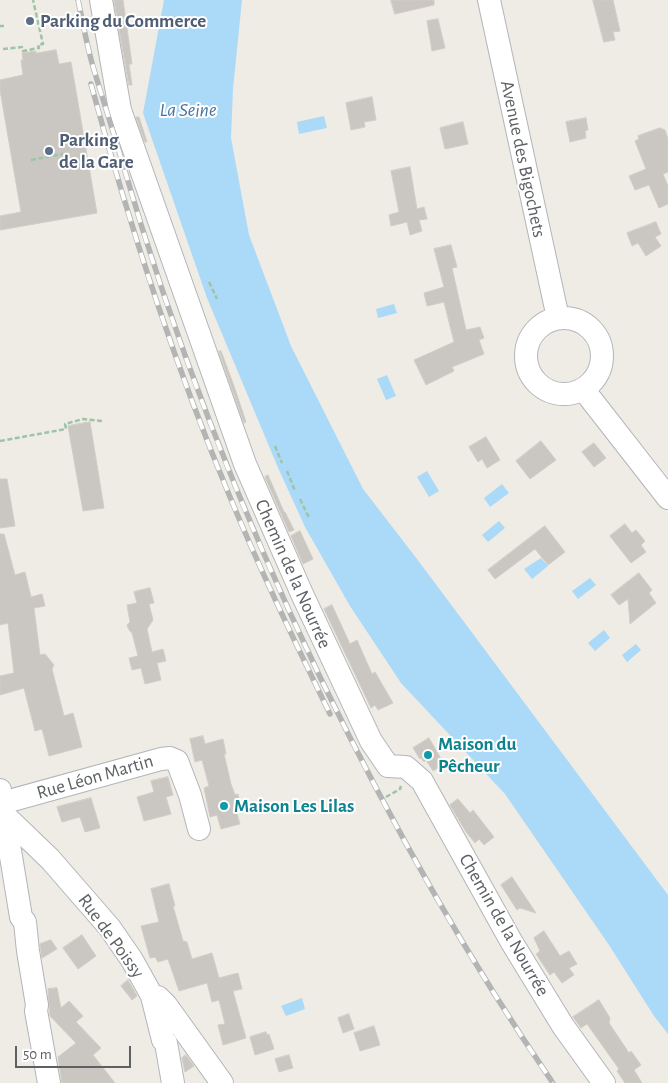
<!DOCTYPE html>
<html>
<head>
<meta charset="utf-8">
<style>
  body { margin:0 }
  #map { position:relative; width:668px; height:1083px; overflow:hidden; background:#eeece5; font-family:"Alegreya Sans",sans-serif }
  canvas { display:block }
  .scale { position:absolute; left:15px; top:1046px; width:116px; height:22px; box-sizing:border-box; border:2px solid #5d6164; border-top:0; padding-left:6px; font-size:15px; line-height:18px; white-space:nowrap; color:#5d6164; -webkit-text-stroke:4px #fff; paint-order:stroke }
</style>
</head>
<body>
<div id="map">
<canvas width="668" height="1083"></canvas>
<div class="scale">50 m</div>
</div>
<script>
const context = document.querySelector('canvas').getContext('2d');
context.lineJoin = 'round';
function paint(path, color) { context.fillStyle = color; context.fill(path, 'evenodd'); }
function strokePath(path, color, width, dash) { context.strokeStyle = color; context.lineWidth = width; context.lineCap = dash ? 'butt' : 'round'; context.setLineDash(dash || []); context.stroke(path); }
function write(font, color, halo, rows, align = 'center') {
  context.font = font + ' "Alegreya Sans",sans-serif'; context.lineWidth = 4; context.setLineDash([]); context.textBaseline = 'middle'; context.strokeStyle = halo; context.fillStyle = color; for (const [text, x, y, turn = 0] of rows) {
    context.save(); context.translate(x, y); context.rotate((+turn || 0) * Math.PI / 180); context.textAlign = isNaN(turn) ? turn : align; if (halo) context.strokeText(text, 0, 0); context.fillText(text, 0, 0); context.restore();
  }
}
paint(new Path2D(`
  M164,0H242L233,89L231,138L249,235L291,346L363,489L414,555L668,895V1034L654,1016L609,945L505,794L401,683L350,606L305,527L279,470L207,298L143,113Z
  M324,116L327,128L299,134L297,122Z
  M394,304L397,313L378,318L376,309Z
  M387,375L396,396L386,400L377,379Z
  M427,471L439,491L429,497L417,477Z
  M502,484L509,493L490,507L484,498Z
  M499,521L505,528L488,542L482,535Z
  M541,558L548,566L532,579L524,569Z
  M590,578L596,585L578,599L572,591Z
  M604,630L610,638L595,651L588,643Z
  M636,644L641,650L627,662L622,655Z
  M302,998L305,1009L286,1016L281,1006Z`), '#abd9f8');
const building = new Path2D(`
  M114,0H123L132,64H129L132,85H129Z
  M391,0H434V5L395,14Z
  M593,0H613L620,31L613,32L615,40L604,42Z
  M438,19L445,48L432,51L427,21Z
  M56,50L59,64L71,62L97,213L0,230V216L21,212L0,90V80L23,75L21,60H23L22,53L36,51V53Z
  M372,97L376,120L364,122L365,127L351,130L346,103Z
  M136,117H139L147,142H145Z
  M586,118L588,130L585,131L586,138L570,142L566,122Z
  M463,122L468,144L445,149L440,128Z
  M660,128L665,130L668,139V172L663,174L668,186V204L659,208L649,185L635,190L629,176L646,169L635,141L639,139L638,136Z
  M410,167L417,209L424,207L427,219L419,220L422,231L410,235L407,222L391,226L389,215L399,212L391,171Z
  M656,222L661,234L655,237L661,246L646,256L638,243L632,246L627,233Z
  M451,245L457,267L452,268L466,330L480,327L484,338L479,340L484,354L452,367L454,371L426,385L414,360L454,342L444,302L427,306L424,293L444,287L434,249Z
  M219,351H221L234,386L246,422L244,423Z
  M90,422L104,508L83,511L68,426Z
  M486,437L500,460L487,468L482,459L478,462L469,447Z
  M541,441L556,460L530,479L516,461Z
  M594,443L606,458L594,467L582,452Z
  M268,475L284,512H285L294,530L289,532L265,477Z
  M0,479H7L15,526L0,528Z
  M625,524L632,533L636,530L645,541L641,545L646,552L631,563L610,536Z
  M545,526L565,552L548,565L535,549L495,579L488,570Z
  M300,531L313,559L303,564L291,536Z
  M0,534H4L15,575L25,572L31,597L42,594L45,606L34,608L40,655L45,654L54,665L52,669L64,716L73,713L82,747L49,756L42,729L35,731L24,688L0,695V676L14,673L8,623L0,625Z
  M639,573L652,590L649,593L656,603L630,624L628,599L619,605L611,595Z
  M150,588L154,603L149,604L153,620L147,629L152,652L163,649L166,661L157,663L161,680L145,684L141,668L132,670L129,658L138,656L132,633L129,630L127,625L130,622L127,605L137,603L134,592Z
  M332,605L350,644L357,640L372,674L375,672L393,703L378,710L375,705L371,708L324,609Z
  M203,736L205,744L223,739L226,754H224L231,784L235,795L238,794L241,809L236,810L240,824L221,829L217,815L210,817L204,788L209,786L202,760L195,762L190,739Z
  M429,738L444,764L433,771L426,760L424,762L421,758L420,759L413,748Z
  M168,777L173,795L166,797L171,814L144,821L137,797L154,792L151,781Z
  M91,798L100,828L85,832L80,817L62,822L57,807Z
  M458,799L470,813L473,810L494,837L484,845L479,839L475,843L466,832L450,805Z
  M512,877L536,913L520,908L517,910L501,885Z
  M169,884L175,906H173L183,941L187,942L192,959L212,953L219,978L238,973L242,989L233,991L246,1038L223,1045L218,1025L225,1024L219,1000L212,1002L207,983L179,991L168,959L158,962L155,957L150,958L141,926L159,922L151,889Z
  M544,931L560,956L569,951L577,964L569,968L574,975L562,983L554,972L550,975L536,954L540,951L534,938Z
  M82,935L96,956L78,969L63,948Z
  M51,940L57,949L42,958L40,944Z
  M128,980L137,996L132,1000L121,986Z
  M57,988L61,1008L69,1001L83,1016L76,1022L101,1048L93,1055L115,1083H62L58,1057L76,1043L50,1016L48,989Z
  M599,1000L610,1018L609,1023L629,1053L631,1051L641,1065L634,1070L642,1083H625L617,1071L619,1069L587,1024L581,1028L573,1017Z
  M349,1014L354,1029L343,1033L338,1018Z
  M374,1026L380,1045L360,1051L354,1033Z
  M266,1032L267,1035L269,1034L274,1049L255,1055L250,1037Z
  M186,1055L194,1066L185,1072L182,1058Z
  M289,1055L293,1068L279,1072L275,1059Z`);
paint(building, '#cac7c2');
strokePath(building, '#d2cdc4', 1);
const minor = new Path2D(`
  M101,0L120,110L245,464L302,594L371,741L388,766L406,767L422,781L511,941L563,1026L604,1083
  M489,0L558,318
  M526 356a38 38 0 1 1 76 0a38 38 0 1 1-76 0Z
  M583,389L668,498
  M0,790L21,917L25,922L28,951L37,1005L36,1011L49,1083
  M2,803L161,759L170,758L177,761L190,795L199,829
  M0,811L50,859L110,928L132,960L152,996L163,1040L166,1043L173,1083
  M152,996L158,997L166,1005L222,1083`);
strokePath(minor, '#b2b5b9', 24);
strokePath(new Path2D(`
  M0,26H4
  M3,49L22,47L23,51L39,48L38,45L43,44L33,0
  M31,160L68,153
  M209,282L217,299
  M0,441L66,429L65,424L83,419L102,421
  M275,446L282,463
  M287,471L295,491
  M300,499L309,518
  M386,797L400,789L401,786`), '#9ec4a7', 2.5, [5, 2.5]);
strokePath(minor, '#fff', 22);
const rail = new Path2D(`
  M78,0C83,23 87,47 94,70C103,100 113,131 122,161C174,341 240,510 321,679C389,819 465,955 553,1083
  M91,84C129,224 174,363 230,497C260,570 295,642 330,714`);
strokePath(rail, '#b3b4b4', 5.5);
strokePath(rail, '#fff', 4, [11]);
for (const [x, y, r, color] of [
  [30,21,5,"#5c6f8a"],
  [49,151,5,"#5c6f8a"],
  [428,755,5,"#0f9aa8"],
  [224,806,5,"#0f9aa8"]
]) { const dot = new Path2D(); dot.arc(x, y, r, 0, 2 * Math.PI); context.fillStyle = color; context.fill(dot); strokePath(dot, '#fff', 2); }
write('bold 19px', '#4e5e75', '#fff', [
  ["Parking du Commerce",40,21],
  ["Parking",59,140],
  ["de la Gare",59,162]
], 'left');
write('19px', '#5d6164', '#fff', [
  ["Avenue des Bigochets",523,159,78],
  ["Chemin de la Nourrée",293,574,66],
  ["Rue Léon Martin",95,777,-16],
  ["Chemin de la Nourrée",504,925,60],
  ["Rue de Poissy",111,936,54]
]);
write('bold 19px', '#0d838f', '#fff', [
  ["Maison du",438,744],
  ["Pêcheur",438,766],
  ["Maison Les Lilas",234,806]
], 'left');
write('italic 20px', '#4675a1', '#fff', [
  ["La Seine",188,110]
]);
</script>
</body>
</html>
